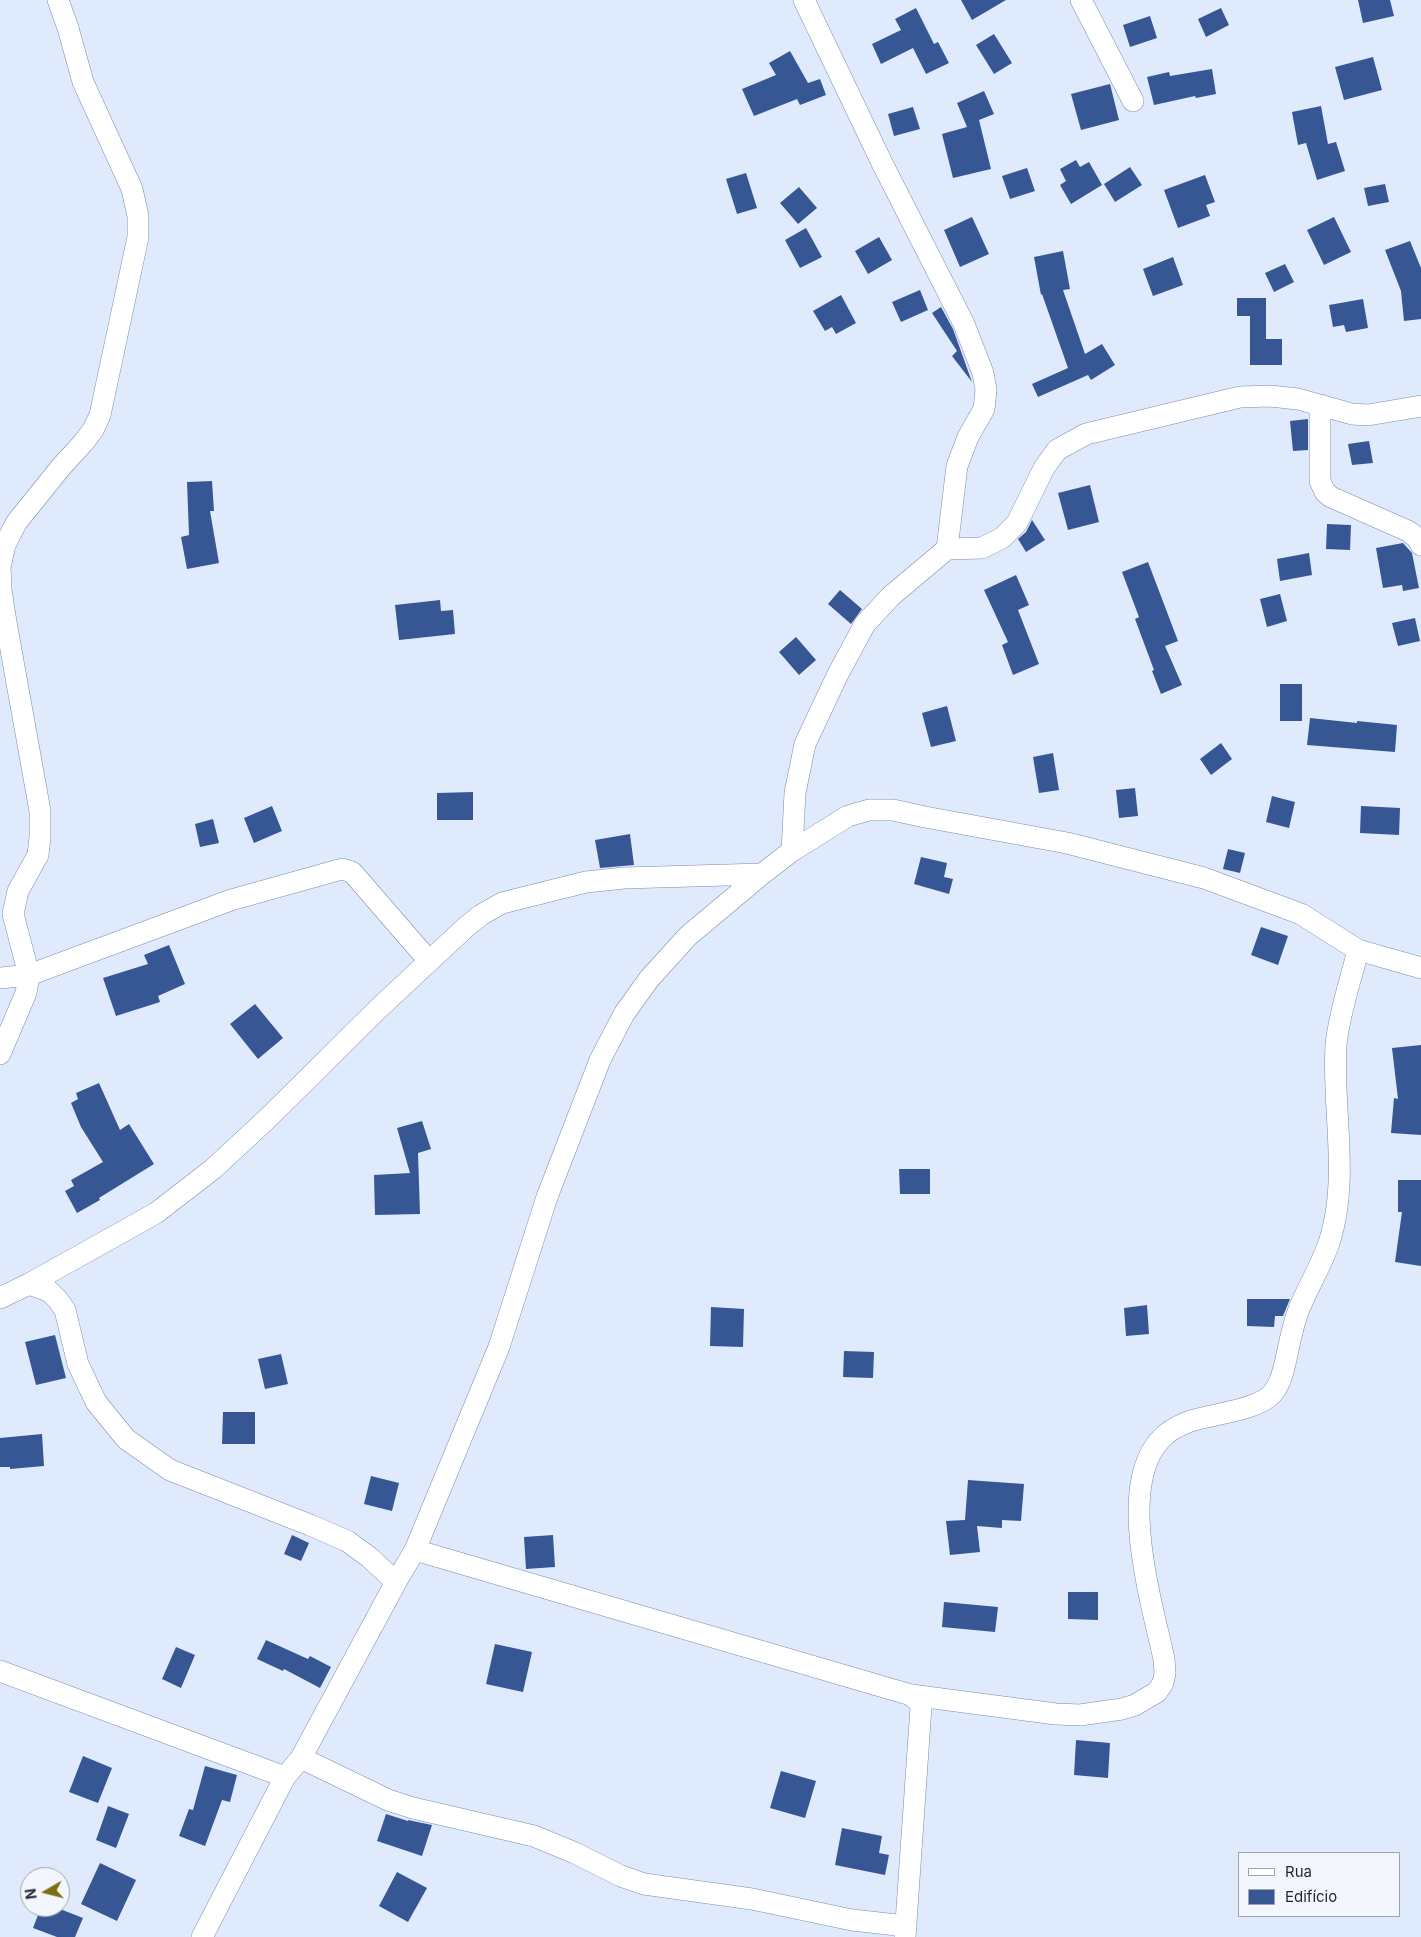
<!DOCTYPE html>
<html>
<head>
<meta charset="utf-8">
<style>
  body { margin:0 }
  #map { position:relative; width:1421px; height:1937px; overflow:hidden; background:#dfeafd; font-family:Inter,sans-serif }
  canvas { display:block }
  .legend { position:absolute; left:1238px; top:1852px; width:162px; height:65px; box-sizing:border-box; background:#f3f7fd; border:1px solid #9ea3ac; margin:0; padding:6px 9px; list-style:none; font-size:15px; color:#1f2632 }
  .legend li { display:flex; align-items:center; gap:10px; height:25px }
  .legend b { width:25px; border:1px solid #9ea3ac }
  .north { position:absolute; left:20px; top:1867px; width:50px; height:50px; box-sizing:border-box; background:#f3f7fd; border:1px solid #9ea3ac; border-radius:50%; rotate:262deg; font-size:14px; font-weight:700; line-height:20px; text-align:center; color:#1f2632 }
  .north::after { content:''; display:block; margin:auto; width:18px; height:22px; background:#7e6f0e; clip-path:polygon(50% 0,100% 100%,50% 72%,0 100%) }
</style>
</head>
<body>
<div id="map">
<canvas width="1421" height="1937"></canvas>
<ul class="legend">
<li><b style="height:6px;background:#fff"></b>Rua</li>
<li><b style="height:14px;background:#375794"></b>Edifício</li>
</ul>
<div class="north">N</div>
</div>
<script>
const context = document.querySelector('canvas').getContext('2d');
context.lineJoin = 'round';
function paint(path, color) { context.fillStyle = color; context.fill(path, 'evenodd'); }
function strokePath(path, color, width, dash) { context.strokeStyle = color; context.lineWidth = width; context.lineCap = dash ? 'butt' : 'round'; context.setLineDash(dash || []); context.stroke(path); }
paint(new Path2D(`
  M961,0H1006L972,20Z
  M1358,0H1390L1394,16L1363,23Z
  M916,8L934,44L938,42L949,63L926,74L913,48L881,64L872,44L901,30L895,19Z
  M1221,8L1229,25L1206,37L1198,19Z
  M1150,16L1157,38L1130,47L1123,25Z
  M994,34L1012,63L994,74L976,45Z
  M790,51L808,83L820,79L826,95L800,105L797,99L754,116L742,89L776,75L769,63Z
  M1373,57L1382,90L1344,100L1335,67Z
  M1212,69L1216,94L1196,98L1195,96L1154,105L1147,77L1169,72L1170,76Z
  M1110,84L1119,120L1081,130L1071,94Z
  M984,91L994,114L979,120L991,169L953,178L942,134L967,127L957,103Z
  M1321,106L1328,144L1336,142L1345,171L1317,180L1306,143L1298,145L1292,112Z
  M913,107L920,129L894,136L888,114Z
  M1076,160L1080,167L1089,162L1102,185L1071,204L1060,185L1066,181L1060,169Z
  M1130,167L1142,185L1115,202L1104,184Z
  M1027,168L1035,191L1010,199L1002,176Z
  M746,173L757,208L737,214L726,179Z
  M1205,175L1215,202L1206,205L1210,216L1178,228L1164,190Z
  M1385,184L1389,202L1368,206L1364,188Z
  M799,187L817,208L798,224L780,203Z
  M972,217L989,254L960,267L944,230Z
  M1334,217L1351,252L1324,265L1307,230Z
  M806,228L822,257L800,268L785,240Z
  M879,237L892,260L868,274L855,251Z
  M1410,241L1421,268V319L1404,321L1401,291L1385,250Z
  M1063,251L1070,289L1063,290L1085,354L1102,344L1115,365L1091,380L1088,375L1038,397L1032,384L1068,368L1042,294L1041,295L1034,257Z
  M1173,257L1183,285L1153,296L1143,269Z
  M1285,264L1294,282L1274,292L1265,273Z
  M920,290L928,310L901,322L892,302Z
  M841,295L856,323L836,334L832,327L825,331L813,311Z
  M1237,298H1266V339H1282V365H1250V316H1237Z
  M1363,299L1368,328L1346,332L1344,325L1333,327L1329,305Z
  M941,307L953,329L972,382L952,356L957,351L932,313Z
  M1308,419V450L1293,451L1290,421Z
  M1369,441L1373,463L1352,465L1348,444Z
  M212,481L214,511H210L219,563L187,569L181,537L189,535L187,482Z
  M1090,485L1099,522L1068,530L1058,493Z
  M1032,520L1045,540L1026,552L1018,539L1026,532Z
  M1327,524L1351,525L1350,550L1326,549Z
  M1403,543L1412,553L1419,588L1403,591L1402,585L1383,588L1376,548Z
  M1309,553L1312,575L1280,581L1277,559Z
  M1148,562L1178,641L1165,646L1182,685L1161,694L1152,671L1154,670L1135,619L1139,617L1122,572Z
  M1016,575L1029,605L1018,610L1039,664L1013,675L1002,645L1008,642L984,590Z
  M840,590L862,609L851,624L828,604Z
  M1280,594L1287,621L1267,627L1260,599Z
  M440,600L441,611L453,610L455,634L399,640L395,605Z
  M1415,618L1420,641L1398,646L1392,623Z
  M796,637L816,660L799,675L779,652Z
  M1280,684H1302V721H1280Z
  M947,706L956,741L931,747L922,713Z
  M1310,718L1357,723V721L1397,725L1395,752L1307,745Z
  M1221,743L1232,759L1211,775L1200,759Z
  M1053,753L1059,790L1039,793L1033,757Z
  M1135,788L1138,816L1119,818L1116,790Z
  M473,792V820H437V793Z
  M1272,796L1295,802L1289,828L1266,822Z
  M272,806L282,831L254,843L244,818Z
  M1361,806L1400,808L1399,835L1360,833Z
  M213,819L219,843L200,847L195,824Z
  M630,834L634,865L600,868L595,840Z
  M1228,849L1245,853L1240,873L1223,869Z
  M921,857L947,863L944,877L953,879L949,894L914,884Z
  M1261,927L1288,936L1278,965L1251,955Z
  M169,945L185,984L158,996L160,1002L116,1016L103,978L148,964L144,955Z
  M255,1004L283,1038L258,1059L230,1024Z
  M1421,1045V1135L1391,1133L1394,1098L1398,1099L1392,1048Z
  M99,1083L120,1130L129,1124L154,1164L99,1198L100,1200L77,1213L65,1191L74,1186L71,1180L103,1162L81,1127L71,1103L78,1099L76,1093Z
  M422,1121L431,1149L418,1153L420,1214L375,1215L374,1175L410,1173L397,1128Z
  M899,1169H930V1194H900Z
  M1398,1180H1421V1266L1395,1262L1402,1212H1398Z
  M1247,1299H1290L1283,1316H1275L1274,1327L1247,1326Z
  M1147,1305L1149,1334L1126,1336L1124,1308Z
  M711,1307L744,1309L743,1347L710,1346Z
  M55,1335L66,1378L36,1385L25,1342Z
  M844,1351L874,1352L873,1378L843,1377Z
  M281,1354L288,1384L265,1389L258,1359Z
  M223,1412H255V1444H222Z
  M42,1434L44,1466L10,1469V1467H0V1438Z
  M371,1476L399,1483L392,1511L364,1504Z
  M968,1480L1024,1484L1021,1521L1002,1520V1528L977,1526L980,1552L950,1555L946,1521L965,1520Z
  M292,1535L309,1543L301,1561L284,1554Z
  M553,1535L555,1567L526,1569L524,1537Z
  M1068,1592H1098V1620L1068,1619Z
  M944,1602L998,1607L995,1632L942,1627Z
  M266,1640L308,1659L310,1656L331,1667L320,1688L284,1669L283,1671L257,1659Z
  M495,1644L532,1652L523,1692L486,1684Z
  M176,1647L195,1655L181,1688L162,1679Z
  M1076,1740L1110,1743L1108,1778L1074,1775Z
  M83,1756L112,1768L98,1803L69,1792Z
  M205,1766L237,1775L230,1802L222,1800L205,1846L179,1836L189,1809L193,1810Z
  M781,1771L816,1781L805,1818L770,1808Z
  M108,1806L129,1814L116,1848L96,1840Z
  M386,1814L408,1821V1820L432,1825L422,1856L377,1841Z
  M842,1828L882,1836L879,1853L889,1855L885,1875L835,1865Z
  M100,1863L136,1880L117,1921L81,1904Z
  M397,1872L427,1888L408,1922L379,1906Z
  M41,1907H55L83,1918L75,1937H57L33,1928Z`), '#375794');
const minor = new Path2D(`
  M804,0L882,163L964,324L983,373L986,390L984,409L968,437L957,466L947,549
  M1081,0L1133,101
  M1320,405V481L1325,492L1331,497L1408,531L1417,538L1421,545
  M792,851L795,793L805,744L838,674L865,624L891,596L947,549L982,548L1002,538L1017,523L1044,468L1057,450L1086,434L1240,397L1270,396L1298,399L1352,414L1368,415L1421,406
  M0,978L29,975L231,900L342,869L352,872L429,961
  M0,1054L26,993L29,975L13,914L18,891L38,855L40,837V811L6,622L1,590L0,567L5,545L16,523L61,467L83,443L93,430L100,415L138,237V216L132,189L83,82L68,28L58,0
  M29,1284L49,1291L58,1300L65,1310L78,1364L96,1402L126,1439L170,1470L310,1525L347,1541L369,1557L396,1582
  M0,1298L29,1284L156,1213L213,1169L268,1118L379,1008L466,927L481,915L502,903L586,882L624,878L762,874
  M415,1550L911,1695L1056,1714L1080,1715L1122,1709L1135,1705L1157,1692L1163,1683L1165,1673L1164,1659C1152,1603 1116,1486 1161,1439C1168,1431 1178,1426 1188,1422C1210,1414 1256,1411 1272,1394C1280,1385 1282,1375 1285,1364C1289,1346 1292,1327 1299,1309C1308,1287 1321,1266 1329,1243C1350,1179 1332,1110 1336,1045C1339,1013 1351,980 1358,950
  M0,1671L285,1777
  M301,1758L388,1800L413,1808L534,1836L575,1853L621,1876L644,1884L752,1899L852,1920L906,1926
  M202,1937L285,1777L301,1758L396,1582L415,1550L499,1347L547,1197L600,1060L624,1014L649,979L688,936L762,874L792,851L848,816L869,810H893L925,817L1067,843L1204,878L1301,914L1358,950L1421,968
  M905,1937L921,1707L918,1701L911,1695`);
strokePath(minor, '#7b8ba9', 22);
strokePath(minor, '#fff', 21);
</script>
</body>
</html>
